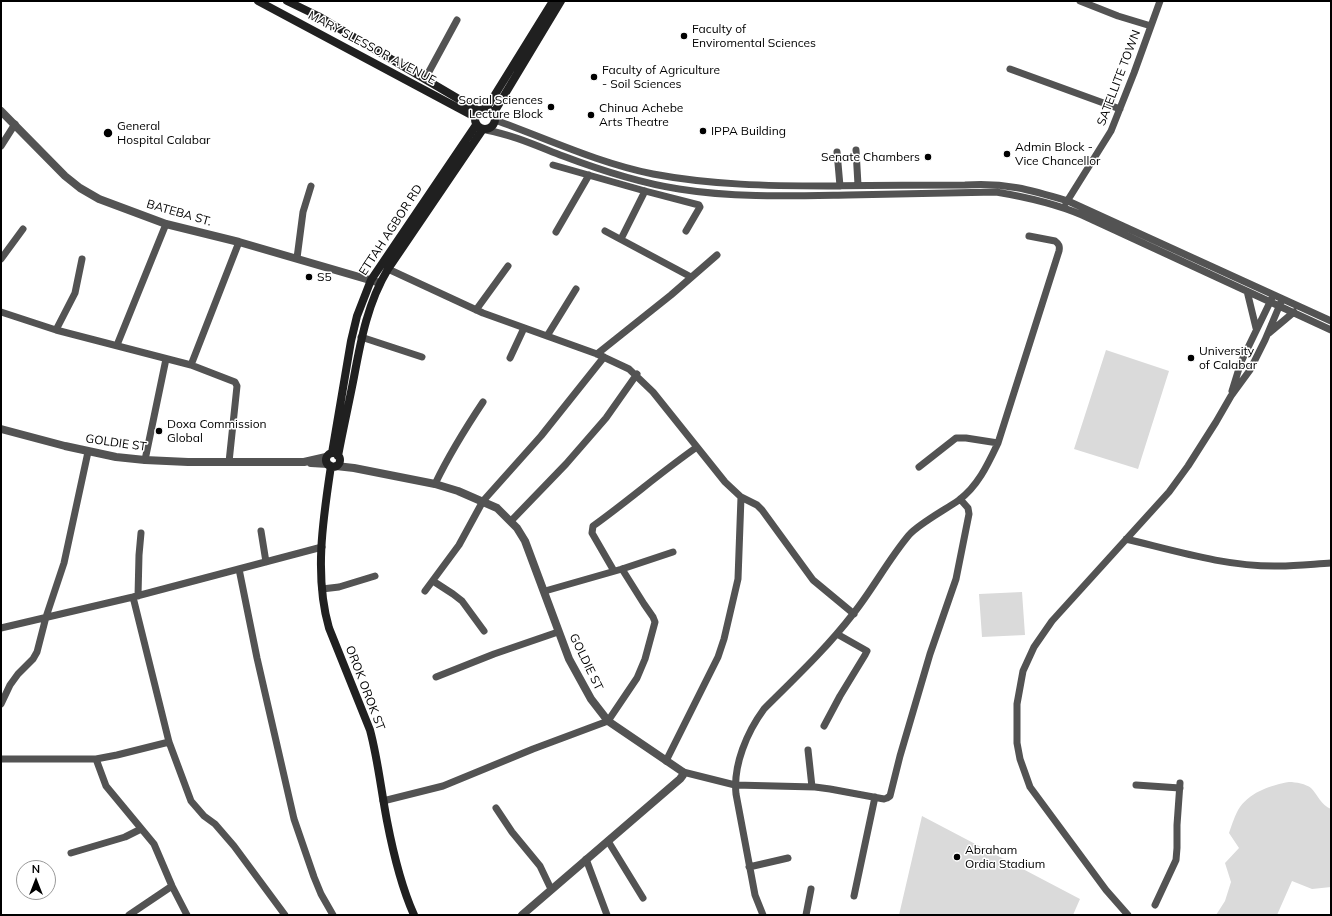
<!DOCTYPE html>
<html>
<head>
<meta charset="utf-8">
<style>
  body { margin:0 }
  #map { position:relative; width:1332px; height:916px; overflow:hidden; background:#fff; font-family:Mulish,sans-serif }
  canvas { display:block }
  .frame { position:absolute; inset:0; border:2px solid #000; pointer-events:none }
  .north { position:absolute; left:16px; top:860px; width:40px; height:40px; box-sizing:border-box; background:#fff; border:1px solid #999; border-radius:50%; rotate:0deg; font-size:11px; font-weight:700; line-height:16px; text-align:center; color:#000 }
  .north::after { content:''; display:block; margin:auto; width:14px; height:18px; background:#000; clip-path:polygon(50% 0,100% 100%,50% 72%,0 100%) }
</style>
</head>
<body>
<div id="map">
<canvas width="1332" height="916"></canvas>
<div class="frame"></div>
<div class="north">N</div>
</div>
<script>
const context = document.querySelector('canvas').getContext('2d');
context.lineJoin = 'round';
function paint(path, color) { context.fillStyle = color; context.fill(path, 'evenodd'); }
function strokePath(path, color, width, dash) { context.strokeStyle = color; context.lineWidth = width; context.lineCap = dash ? 'butt' : 'round'; context.setLineDash(dash || []); context.stroke(path); }
function write(font, color, halo, rows, align = 'center') {
  context.font = font + ' Mulish,sans-serif'; context.lineWidth = 3; context.setLineDash([]); context.textBaseline = 'middle'; context.strokeStyle = halo; context.fillStyle = color; for (const [text, x, y, turn = 0] of rows) {
    context.save(); context.translate(x, y); context.rotate((+turn || 0) * Math.PI / 180); context.textAlign = isNaN(turn) ? turn : align; if (halo) context.strokeText(text, 0, 0); context.fillText(text, 0, 0); context.restore();
  }
}
paint(new Path2D(`
  M1106,350L1169,371L1138,469L1074,449Z
  M1022,592L1025,635L982,637L979,594Z
  M1289,782C1296,782 1306,784 1311,788C1318,795 1321,805 1331,809V887L1312,889L1292,881L1277,915H1216L1225,901L1231,882L1225,863L1239,848L1229,833C1232,825 1235,814 1240,807C1252,791 1272,785 1289,782Z
  M922,816L1080,899L1073,915H899Z`), '#dadada');
strokePath(new Path2D(`
  M1080,1L1118,16L1151,26
  M1010,69L1120,109
  M425,79L457,20
  M495,120C548,139 598,163 653,174C711,185 770,186 828,186C874,185 920,185 965,185C1004,182 1031,190 1068,201L1331,321
  M486,130C513,135 537,146 563,156C600,170 640,183 679,189C735,198 791,196 848,195C897,194 947,193 996,192C1026,197 1054,203 1082,215L1331,330
  M1,146L15,124
  M856,150L858,185
  M837,152L840,186
  M553,165L645,191L699,205L700,207L686,231
  M1066,203L1111,131L1134,73L1160,1
  M605,231L691,277
  M556,232L589,175
  M621,239L645,191
  M297,258L303,212L311,186
  M1,259L23,229
  M388,269L483,313L597,354L629,369L653,392L725,482L741,497L757,505L762,510L813,580L854,614
  M1247,291L1256,328
  M476,310L508,266
  M1,312L56,330L191,365L235,382L237,386L229,462
  M56,330L75,293L82,259
  M1269,333L1294,312
  M547,336L576,289
  M361,337L422,357
  M117,345L166,224
  M597,354L671,295L717,255
  M510,358L524,328
  M191,365L239,242
  M1232,391L1241,362L1272,298
  M145,460L166,359
  M919,467L956,438H966L998,443
  M435,484C449,455 465,429 483,402
  M511,521L566,464L606,418L637,374
  M261,531L266,562
  M1126,539C1176,551 1227,567 1279,566C1296,566 1314,564 1331,563
  M239,569L257,658L294,819L314,877L321,894L333,915
  M614,571L592,533L593,526C628,501 661,472 697,447
  M433,581L453,594L462,601L484,631
  M322,589L339,587L375,576
  M425,591L459,545L483,501L541,436L604,357
  M545,591L622,569L673,552
  M138,596L139,555L141,533
  M133,597L169,742L191,801L204,816L215,824L234,846L285,915
  M1,628L133,597L322,547
  M436,677L494,654L558,632
  M1,704L10,685L18,674L33,659L37,652L46,617L64,563L88,452
  M824,726L840,696L865,655L867,651L837,634
  M808,750L812,787
  M1,759H96L117,755L169,742
  M96,759L106,786L154,844L172,886L187,915
  M666,761L718,657L724,639L738,579L741,497
  M683,772L735,785L815,787L830,789L884,799L887,798L890,796L900,756L930,654L956,579L969,514L968,508L960,499
  M1136,785L1180,788
  M383,801L443,786L533,749L608,721L637,678L645,659L655,622L653,617L644,604L622,569
  M496,808L512,832L540,866L551,889
  M608,841L643,898
  M71,853L125,837L141,829
  M586,859L607,915
  M749,867L788,858
  M854,896L875,797
  M1155,905L1176,860L1177,848V825L1180,783
  M129,915L172,886
  M763,915L755,895L736,794C733,765 747,732 764,709C795,678 826,649 853,614C873,589 888,560 909,535C920,523 945,510 959,500C978,486 988,464 998,443L1059,251C1060,246 1059,244 1055,241L1029,236
  M806,915L811,889
  M1128,915L1106,890L1030,787L1020,759L1017,743V704L1023,671L1034,647L1052,621L1169,492L1188,466L1216,422L1231,396L1250,370L1265,340L1281,302`), '#535353', 7);
strokePath(new Path2D(`
  M1,111L65,176L80,188L99,199L166,224L239,242L380,283
  M1,429L65,446L116,457L145,460L188,462H304L326,457
  M311,463L328,464
  M336,466L354,468L435,484L458,491L497,508L517,528L525,541L569,659L591,699L608,721L683,772V775L680,779L522,915`), '#535353', 8);
strokePath(new Path2D(`
  M258,1L475,117
  M287,1L318,16L479,111
  M475 119a10 10 0 1 1 20 0a10 10 0 1 1-20 0Z
  M486,109L553,1
  M493,114L561,1
  M332,453L351,341L357,316L371,280L476,125
  M326 460a7 7 0 1 1 14 0a7 7 0 1 1-14 0Z
  M338,456C343,429 349,403 354,377C361,339 368,302 388,269L483,129
  M331,466C323,519 314,576 329,628L370,730C378,760 381,790 387,821C393,852 401,886 414,915`), '#202020', 8);
for (const [x, y, r, color] of [
  [684,36,4,"#000"],
  [594,77,4,"#000"],
  [551,107,4,"#000"],
  [591,115,4,"#000"],
  [703,131,4,"#000"],
  [108,133,5,"#000"],
  [1007,154,4,"#000"],
  [928,157,4,"#000"],
  [309,277,4,"#000"],
  [1191,358,4,"#000"],
  [159,431,4,"#000"],
  [957,857,4,"#000"]
]) { const dot = new Path2D(); dot.arc(x, y, r, 0, 2 * Math.PI); context.fillStyle = color; context.fill(dot); strokePath(dot, '#fff', 1.5); }
write('12px', '#000', '#fff', [
  ["Faculty of",692,29],
  ["Enviromental Sciences",692,43],
  ["Faculty of Agriculture",602,70],
  ["- Soil Sciences",602,84],
  ["Social Sciences",543,100,"right"],
  ["Lecture Block",543,114,"right"],
  ["Chinua Achebe",599,108],
  ["Arts Theatre",599,122],
  ["General",117,126],
  ["Hospital Calabar",117,140],
  ["IPPA Building",711,131],
  ["Admin Block -",1015,147],
  ["Vice Chancellor",1015,161],
  ["Senate Chambers",920,157,"right"],
  ["S5",317,277],
  ["University",1199,351],
  ["of Calabar",1199,365],
  ["Doxa Commission",167,424],
  ["Global",167,438],
  ["Abraham",965,850],
  ["Ordia Stadium",965,864]
], 'left');
write('12px', '#000', '#fff', [
  ["MARY SLESSOR AVENUE",372,48,28],
  ["SATELLITE TOWN",1119,78,-69],
  ["BATEBA ST.",179,213,16],
  ["ETTAH AGBOR RD",391,230,-57],
  ["GOLDIE ST",116,443,8],
  ["GOLDIE ST",586,662,64],
  ["OROK OROK ST",365,688,69]
]);
</script>
</body>
</html>
